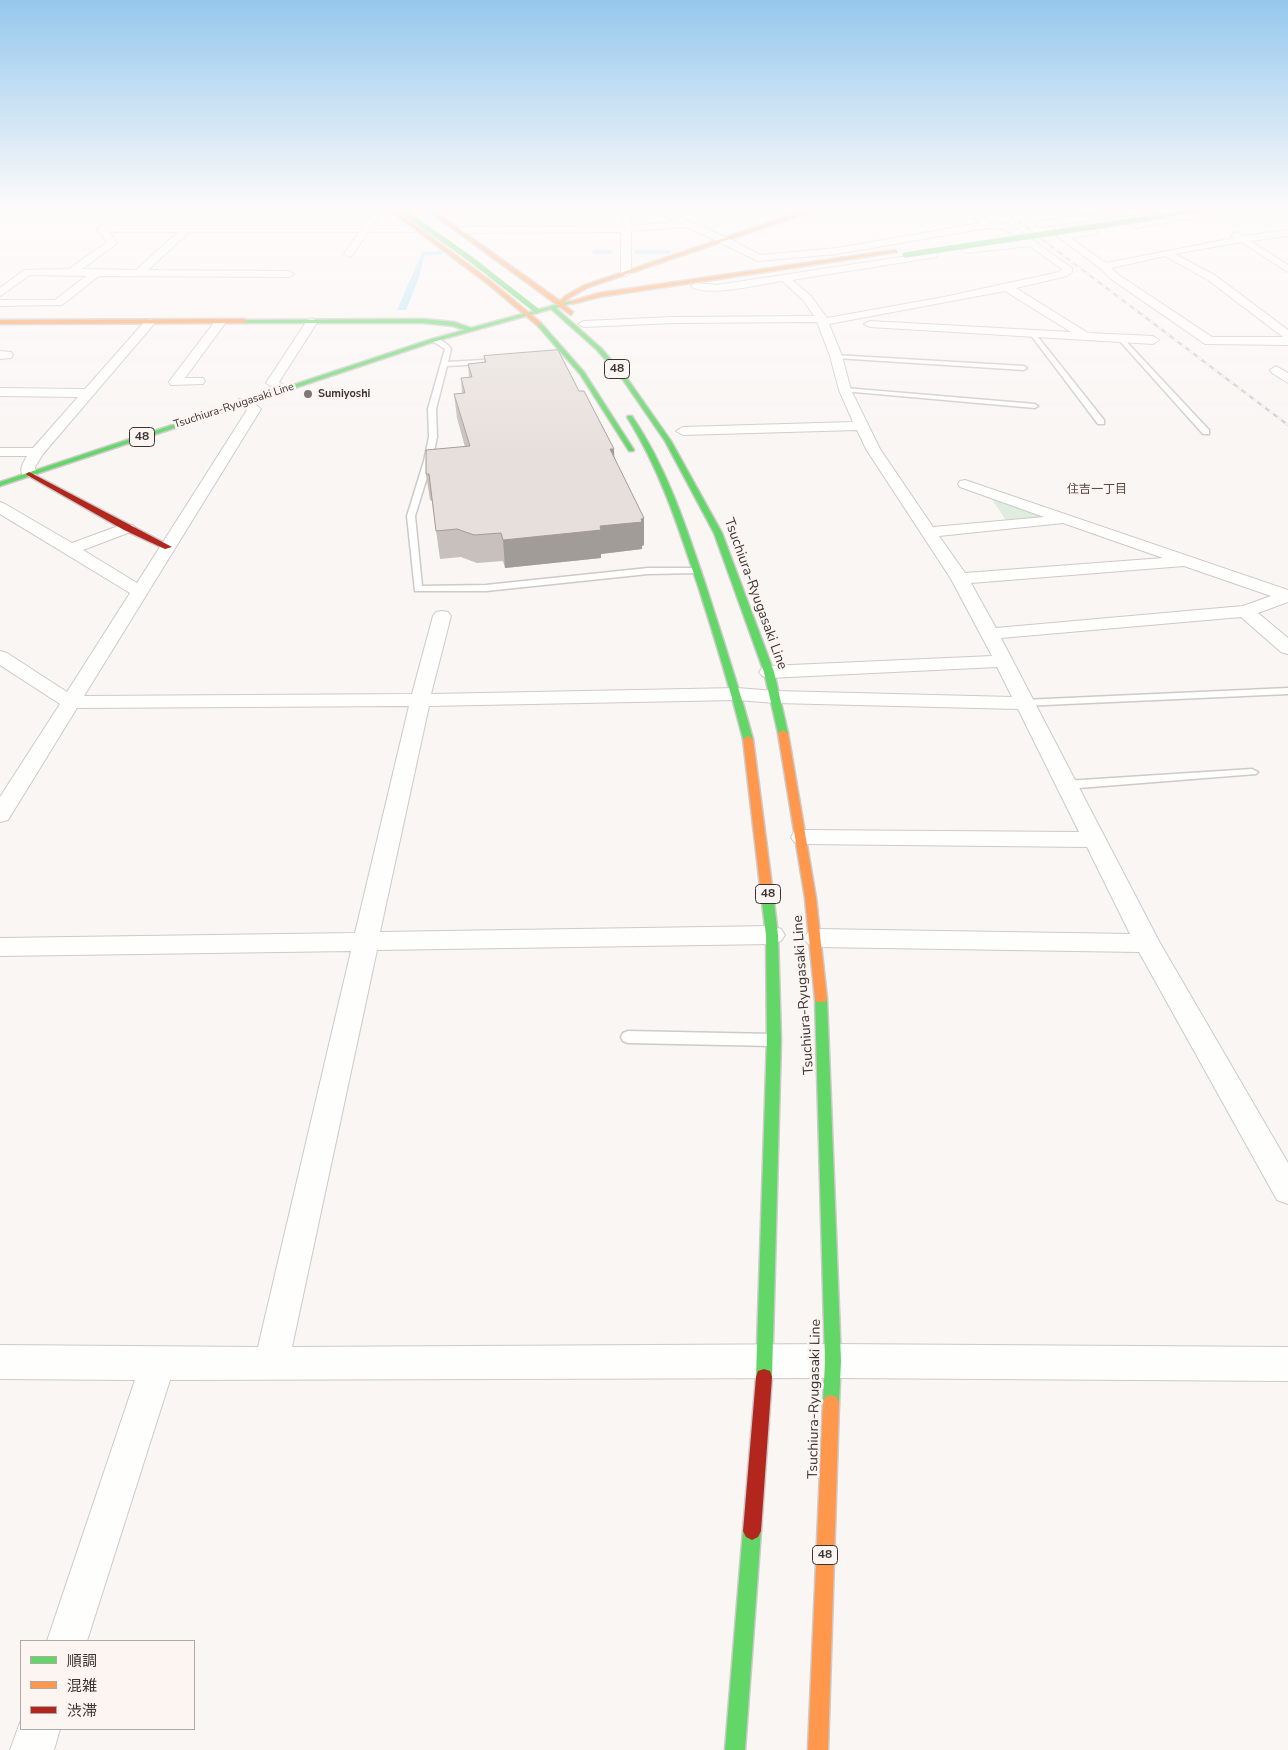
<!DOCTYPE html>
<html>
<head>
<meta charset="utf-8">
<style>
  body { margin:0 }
  #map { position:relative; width:1288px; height:1750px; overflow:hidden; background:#faf6f4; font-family:"Nunito Sans","Noto Sans JP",sans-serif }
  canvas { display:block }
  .legend { position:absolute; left:20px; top:1640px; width:175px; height:90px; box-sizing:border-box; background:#fdf5f1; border:1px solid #afa8a5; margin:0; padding:6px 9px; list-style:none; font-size:15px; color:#393433 }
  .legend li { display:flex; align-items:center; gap:10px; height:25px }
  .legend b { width:25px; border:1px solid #afa8a5 }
</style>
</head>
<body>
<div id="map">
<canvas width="1288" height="1750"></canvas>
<ul class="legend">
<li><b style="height:6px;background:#63d668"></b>順調</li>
<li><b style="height:6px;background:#ff974d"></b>混雑</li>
<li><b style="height:6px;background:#b3261e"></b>渋滞</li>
</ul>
</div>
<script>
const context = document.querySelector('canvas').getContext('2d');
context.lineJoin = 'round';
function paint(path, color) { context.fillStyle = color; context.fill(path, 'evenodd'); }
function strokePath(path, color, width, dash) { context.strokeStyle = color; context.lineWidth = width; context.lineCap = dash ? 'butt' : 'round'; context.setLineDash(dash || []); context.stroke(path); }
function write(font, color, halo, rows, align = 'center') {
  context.font = font + ' "Nunito Sans","Noto Sans JP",sans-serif'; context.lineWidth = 5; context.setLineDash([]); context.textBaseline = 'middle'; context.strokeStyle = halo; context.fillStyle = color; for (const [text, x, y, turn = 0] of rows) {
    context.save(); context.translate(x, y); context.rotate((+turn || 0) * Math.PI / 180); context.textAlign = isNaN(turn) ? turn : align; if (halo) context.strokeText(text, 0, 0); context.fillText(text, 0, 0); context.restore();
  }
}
paint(new Path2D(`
  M987,492L1067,519L1009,525Z`), '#dfeddf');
paint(new Path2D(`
  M422,253H431V254H425L419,277L406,310H397Z`), '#bae5f6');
strokePath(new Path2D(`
  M594,252H610
  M636,252H669
  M423,256V254L440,253`), '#bae5f6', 4);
const lane = new Path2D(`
  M1030,332H1034L1104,420V424H1098L1030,334Z
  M1118,337H1122L1209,430V434H1203L1118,339Z
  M432,339C439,338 447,343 451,349L448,362L501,359L504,361L501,363L447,366L436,409L437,437L432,461L415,516L422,586L486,585L648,568H697L701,571L700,573L648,574L486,591H415L407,516L424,461L429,437L428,409L445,349L432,341Z
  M834,355L1024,366L1027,368L1024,370L836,358L833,356Z
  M845,388L1035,404L1038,406L1035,408L843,391V389Z
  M1288,688V694L1023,706L1018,703L1023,700Z
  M1252,769L1258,772L1256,774L1066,789L1060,785L1066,781Z
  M628,1031L773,1034L778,1036L780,1040L778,1044L773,1046L628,1043L623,1041L621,1037L623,1033Z`);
const street = new Path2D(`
  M125,206H135L111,226H362L375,207L389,206L381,211L372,226H414L419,229L414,232H368L352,256L349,257L344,254L359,232H189L148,270L289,271L294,274L289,277L99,276L62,305L0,306V300H55L86,276L30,275L0,296V288L24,270L69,269L107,242L97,229ZM109,232H178L136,270L82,269L115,245L117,243Z
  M624,206H632L631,226L677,222L644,206H656L732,240L760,255L837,248L980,223L962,206H972L989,222L1010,224L1072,268V272L1067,276L1016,288L1088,333L1153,336L1159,340L1153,344L870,327L864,324L870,321L1071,332L1005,291L829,324L842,356L851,390L880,449L933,527L1044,517L960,487L958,484L960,481L965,480L1288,590V602L1258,613L1288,638V654L1281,652L1241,617L1001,638L1160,943L1288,1163V1204L1277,1200L1139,952L817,947L808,944L804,938L808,932L817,929L1130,934L1087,847L802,844L794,842L791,837L794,832L802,830L1079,832L1018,709L776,703L737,700L429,706L380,932L772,926L781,929L785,935L781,941L772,944L377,950L292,1347L833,1344L1288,1347V1381L833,1378L170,1380L87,1641H47L135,1380L0,1379V1345L258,1347L351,951L0,956V938L355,933L409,706L77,708L8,820L0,822V797L60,704L0,665V651L7,653L67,692L130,593L0,514V502L5,504L72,543L121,525H133L135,528L133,531L83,550L137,583L247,410L237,402L239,399H249L261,409L84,696L412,694L433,616L436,612L442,611L448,612L451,616L431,694L737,688L776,691L1012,697L997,667L769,678L762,676L759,672L762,668L769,666L992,656L951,579L866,449L857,430L683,435L676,431L683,427L853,422L839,390L830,356L817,322L673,323L584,327L578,324L584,321L673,317L814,316L803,300L782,281C763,284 703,298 691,286L696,283L717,285L934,252L937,253V257L792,280L811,296L827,318L944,297L1059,272L1062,269L1029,246L967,253L962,250L967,247L1022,241L1005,229L987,228L837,254L758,261L687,227L631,231V273L626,276L621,273V232L460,233L455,230L460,227L622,226ZM1063,523L1163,558L965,573L939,536ZM1184,566L1271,596L1243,606L996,628L971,583Z
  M1155,206L1159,207V211L1041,227L1036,224L1041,221Z
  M1238,206H1262L1136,228L1131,225L1136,222Z
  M1093,229L1098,232L1096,234L1071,238L1106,263L1234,238L1231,235L1236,232L1244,236L1288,230V236L1251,241L1288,265V272L1241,242L1175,254L1216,276L1288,330V345L1205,344L1111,279L1100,268L1057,236L1062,233ZM1165,256L1208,280L1283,337H1212L1119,275L1111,268Z
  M312,318L318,321L279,382L290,389L284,393L266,383L308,319Z
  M150,319L154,320L156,322L154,324L43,454L35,467L36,474L34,477H24C18,469 23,464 27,456H0V448H33L78,397L0,396V388L85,389L146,320Z
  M220,319L226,322L185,378H203L205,381L203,384L171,385L169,382L171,379L216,320Z
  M0,351L11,352L13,355L11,358L0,359Z
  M1276,366L1288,373V383L1272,373L1270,370Z
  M21,1720V1729H60L54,1750H10Z`);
const fast = new Path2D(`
  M570,301L575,302L556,308L601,348L627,378L671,441L722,533L774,672L788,733L786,735L783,736L778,733L764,672L714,533L665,441L623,380L597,350L551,309L436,341L0,486V482L432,339L465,330L453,326L423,323H244L242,320L423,319L454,322L471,328Z
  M537,323H541L584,372L634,450L633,451H629L580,374L537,325Z
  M628,416H632C667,468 686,526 706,586C722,637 739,687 753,739L751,741H745L743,739C730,688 715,639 699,589C679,529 661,471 627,417Z
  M767,890L773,894L778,935L781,1040L772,1377L770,1383L764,1385L758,1383L756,1377L767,1040L766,935L761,894Z
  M821,994L825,996L827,999L841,1361L839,1403L837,1409L831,1411L825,1409L823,1403L825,1361L815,999L817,996Z
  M752,1522L758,1525L761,1531L745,1750H725L743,1531L746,1525Z`);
const slow = new Path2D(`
  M384,206H389L492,282L541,323V325H537L488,284Z
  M422,206H427L560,301L565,296L585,285L819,206H827L589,287L569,298L563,304L573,312L571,315Z
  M895,250L897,252L599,297L572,304L569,302L599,293Z
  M0,320L244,319L247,321L244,323L0,324Z
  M783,730L788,733L816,898L827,999L825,1002H817L815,999L805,898L778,733Z
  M748,736L753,739L773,894L767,898L761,894L743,739Z
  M831,1395L837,1397L839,1403L828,1750H808L823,1403L825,1397Z`);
const jam = new Path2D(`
  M1216,206H1229L1164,217L1162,216Z
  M29,472L172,547L165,549L124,530L27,475L26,474Z
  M764,1369L770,1371L772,1377L761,1531L758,1537L752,1540L746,1537L743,1531L756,1377L758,1371Z`);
strokePath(lane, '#cdcac9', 3);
strokePath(street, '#cdcac9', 2);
strokePath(fast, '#cdcac9', 3);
strokePath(slow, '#cdcac9', 3);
strokePath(jam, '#cdcac9', 3);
paint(lane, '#fefefd');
paint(street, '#fefefd');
paint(fast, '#63d668');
paint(slow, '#ff974d');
paint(jam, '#b3261e');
const rail = new Path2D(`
  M998,206L1288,425`);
strokePath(rail, '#d0cece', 2.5);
strokePath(rail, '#fdf5f1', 2, [5]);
const fastBridge = new Path2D(`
  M404,212L472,260L537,311
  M905,255L1164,216`);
strokePath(fastBridge, '#cdcac9', 6, []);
strokePath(fastBridge, '#63d668', 5);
paint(new Path2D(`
  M484,356L579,391L615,458L644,545L642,546V549L601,554V558L505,568L503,561L477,563L461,557L440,559L432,501L430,500L426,474L465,447L457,418L454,394L462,393L461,378H469L468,364L484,362Z`), '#c7c0bc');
paint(new Path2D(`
  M610,449H614L615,475Z
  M644,518V545L642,546V549L601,554V558L505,568L503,540L600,526Z`), '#a29c99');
const building = new Path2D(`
  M558,350L579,391H584L614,449H610L644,518L641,519L642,522L600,526L601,530L503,540L501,533L474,535L457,529L436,531L429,474H426V450L470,446L454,394L465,393L461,378L472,377L468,364L486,362L484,356Z`);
paint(building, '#e7dfdb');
strokePath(building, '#a29c99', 1);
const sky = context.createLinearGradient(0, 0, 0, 452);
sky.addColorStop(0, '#95c8ee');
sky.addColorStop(0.46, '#fdfbfa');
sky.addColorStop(1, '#fdfbfa00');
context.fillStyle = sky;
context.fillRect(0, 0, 1288, 452);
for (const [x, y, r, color] of [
  [308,394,5,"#7d7877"]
]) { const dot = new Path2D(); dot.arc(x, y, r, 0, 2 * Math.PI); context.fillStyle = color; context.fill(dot); strokePath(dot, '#fdf5f1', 2); }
write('bold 11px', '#393433', '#fdf5f1', [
  ["Sumiyoshi",318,394]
], 'left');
write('11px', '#393433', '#fdf5f1', [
  ["Tsuchiura-Ryugasaki Line",234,406,-18]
]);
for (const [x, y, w] of [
  [617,369,25],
  [142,437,25],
  [768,894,25],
  [825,1555,25]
]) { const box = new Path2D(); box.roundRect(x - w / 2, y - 9.5, w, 19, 4); context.fillStyle = '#fdf5f1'; context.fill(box); strokePath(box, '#393433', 1); }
write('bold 12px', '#393433', null, [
  ["48",617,369],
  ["48",142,437],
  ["48",768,894],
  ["48",825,1555]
]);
write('12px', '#514844', '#fdf5f1', [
  ["住吉一丁目",1097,490]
]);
write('14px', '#393433', '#fdf5f1', [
  ["Tsuchiura-Ryugasaki Line",755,594,70],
  ["Tsuchiura-Ryugasaki Line",804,995,-94],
  ["Tsuchiura-Ryugasaki Line",815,1399,-89]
]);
</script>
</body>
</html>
